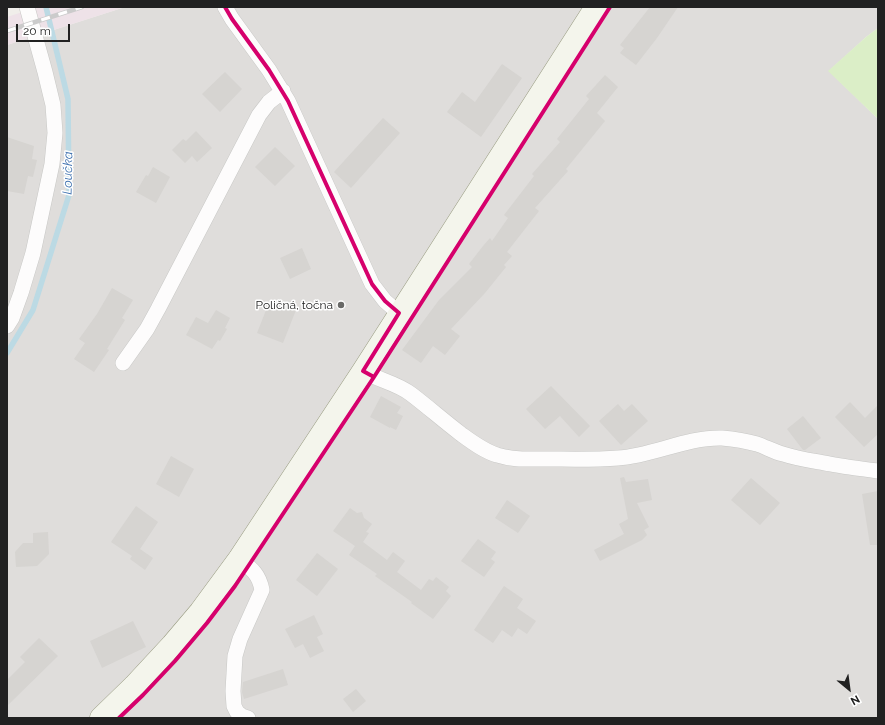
<!DOCTYPE html>
<html>
<head>
<meta charset="utf-8">
<style>
  body { margin:0 }
  #map { position:relative; width:885px; height:725px; overflow:hidden; background:#f0eeea; font-family:Raleway,sans-serif }
  canvas { display:block }
  .frame { position:absolute; inset:0; border:8px solid #212121; pointer-events:none }
  .north { position:absolute; left:829px; top:669px; width:40px; height:40px; -webkit-text-stroke:3px #fff; paint-order:stroke; rotate:151deg; font-size:11px; font-weight:700; line-height:16px; text-align:center; color:#212121 }
  .north::after { content:''; display:block; margin:auto; width:14px; height:18px; background:#212121; clip-path:polygon(50% 0,100% 100%,50% 72%,0 100%) }
  .scale { position:absolute; left:16px; top:24px; width:54px; height:18px; box-sizing:border-box; border:2px solid #212121; border-top:0; padding-left:5px; font-size:12px; line-height:14px; white-space:nowrap; color:#212121; -webkit-text-stroke:3px #fff; paint-order:stroke }
</style>
</head>
<body>
<div id="map">
<canvas width="885" height="725"></canvas>
<div class="frame"></div>
<div class="north">N</div>
<div class="scale">20 m</div>
</div>
<script>
const context = document.querySelector('canvas').getContext('2d');
context.lineJoin = 'round';
function paint(path, color) { context.fillStyle = color; context.fill(path, 'evenodd'); }
function strokePath(path, color, width, dash) { context.strokeStyle = color; context.lineWidth = width; context.lineCap = dash ? 'butt' : 'round'; context.setLineDash(dash || []); context.stroke(path); }
function write(font, color, halo, rows, align = 'center') {
  context.font = font + ' Raleway,sans-serif'; context.lineWidth = 3; context.setLineDash([]); context.textBaseline = 'middle'; context.strokeStyle = halo; context.fillStyle = color; for (const [text, x, y, turn = 0] of rows) {
    context.save(); context.translate(x, y); context.rotate((+turn || 0) * Math.PI / 180); context.textAlign = isNaN(turn) ? turn : align; if (halo) context.strokeText(text, 0, 0); context.fillText(text, 0, 0); context.restore();
  }
}
paint(new Path2D(`
  M125,7H878V28L866,37L829,71L878,119V718H7V45Z`), '#dfdddb');
paint(new Path2D(`
  M38,7H125L7,45V17Z`), '#eee2e8');
paint(new Path2D(`
  M878,28V119L828,71L866,37Z`), '#dbeec7');
strokePath(new Path2D(`
  M7,353L33,310L69,195L68,99L46,7`), '#bcdae4', 5.5);
paint(new Path2D(`
  M650,7H678L657,38L636,65L620,53L624,48L620,45Z
  M502,64L522,78L481,137L447,112L462,92L475,102Z
  M225,72L242,89L220,112L202,94Z
  M605,75L618,87L597,113L605,121L566,169L568,171L535,208L539,211L507,252L512,256L504,265L506,267L485,293L451,329L460,336L445,355L433,346L421,363L402,350L439,300L472,267L469,264L483,246L490,238L492,241L508,218L504,215L534,176L532,174L560,142L557,139L589,99L586,96Z
  M383,118L400,133L351,188L334,172Z
  M196,131L212,148L197,162L192,156L185,163L172,150L183,139L186,141Z
  M7,137L34,146L32,159L37,160L33,177L28,176L24,194L7,191Z
  M275,147L295,166L275,186L255,167Z
  M153,167L170,177L156,203L136,192L146,175L148,176Z
  M302,248L311,269L290,279L280,258Z
  M112,288L133,300L122,318L125,320L107,349L109,350L94,372L74,359L85,343L79,339L97,314Z
  M270,300L296,310L283,343L257,333Z
  M216,310L230,318L225,328L227,329L220,341L218,340L212,349L186,335L196,317L208,323Z
  M551,386L590,426L579,437L560,416L545,429L526,409Z
  M381,396L401,407L397,413L403,416L396,430L390,427V428L370,417Z
  M850,402L865,418L878,405V434L864,447L835,417Z
  M618,404L624,411L632,404L648,421L621,445L599,421Z
  M803,416L821,438L805,450H803L787,429Z
  M171,456L194,469L179,497L156,484Z
  M624,477L626,482L648,479L652,500L637,503L649,527L644,530L647,535L642,540L600,561L594,550L624,534L619,524L628,519L620,478Z
  M751,478L780,503L760,525L731,500Z
  M878,491V545H870L862,494Z
  M507,500L530,516L518,533L495,518Z
  M136,506L158,522L140,549L153,558L145,570L130,559L132,556L111,542Z
  M350,508L357,513L362,512L364,518L372,524L366,532L369,533L363,542L387,560L393,552L405,561L397,572L421,590L429,579L433,581L436,577L449,587L446,591L451,596L433,619L411,603L412,602L375,576L377,574L349,555L355,546L333,531Z
  M48,532L49,554L37,566L16,567L15,552L23,543H33V533Z
  M478,539L496,552L491,559L495,562L484,577L461,561Z
  M317,553L338,569L317,596L296,580Z
  M504,586L523,599L517,608L536,621L527,634L518,628L512,637L502,630L493,643L474,630Z
  M314,615L323,634L317,637L324,651L310,658L303,644L295,648L285,629Z
  M133,621L146,647L102,668L90,641Z
  M39,638L58,656L7,706V680L25,662L20,657Z
  M283,669L288,685L244,699L242,692L243,682Z
  M356,689L366,701L353,712L343,699Z`), '#d6d4d1');
const minor = new Path2D(`
  M225,7L232,19L269,70L288,101L372,284L385,301L399,313
  M7,326L12,318L21,293L33,253L52,164L55,133L53,105L45,72L27,7
  M123,363L147,329L158,309L259,115L269,102L283,91
  M363,371C378,380 397,383 411,394C428,407 444,421 461,434C472,442 484,451 497,455C512,460 527,459 542,459C567,459 593,460 618,458C653,456 686,437 722,438C733,439 746,441 757,444C766,447 774,452 783,454C798,459 814,461 830,464C846,467 862,469 878,471
  M239,559C252,569 259,574 262,590L240,639L235,656L233,691L234,706L237,712L242,716L248,718`);
const secondary = new Path2D(`
  M101,718L134,686L172,645L200,612L239,559L363,371L596,7`);
strokePath(minor, '#c8c8c6', 16);
strokePath(secondary, '#989b80', 23);
strokePath(minor, '#fdfcfc', 15);
strokePath(secondary, '#f4f5ec', 22);
const rail = new Path2D(`
  M7,31L82,7`);
strokePath(rail, '#cbcbcb', 4.5);
strokePath(rail, '#fff', 3, [9]);
strokePath(new Path2D(`
  M225,7L232,19L269,70L288,101L372,284L385,301L399,313L363,371L374,377
  M119,718L143,695L175,661L207,623L235,586L374,377L610,7`), '#d6006c', 4);
for (const [x, y, r, color] of [
  [341,305,4,"#696967"]
]) { const dot = new Path2D(); dot.arc(x, y, r, 0, 2 * Math.PI); context.fillStyle = color; context.fill(dot); strokePath(dot, '#fff', 1.5); }
write('12px', '#212121', '#fff', [
  ["Poličná, točna",333,305]
], 'right');
write('italic 13px', '#4374b1', '#fff', [
  ["Loučka",68,173,-89]
]);
</script>
</body>
</html>
